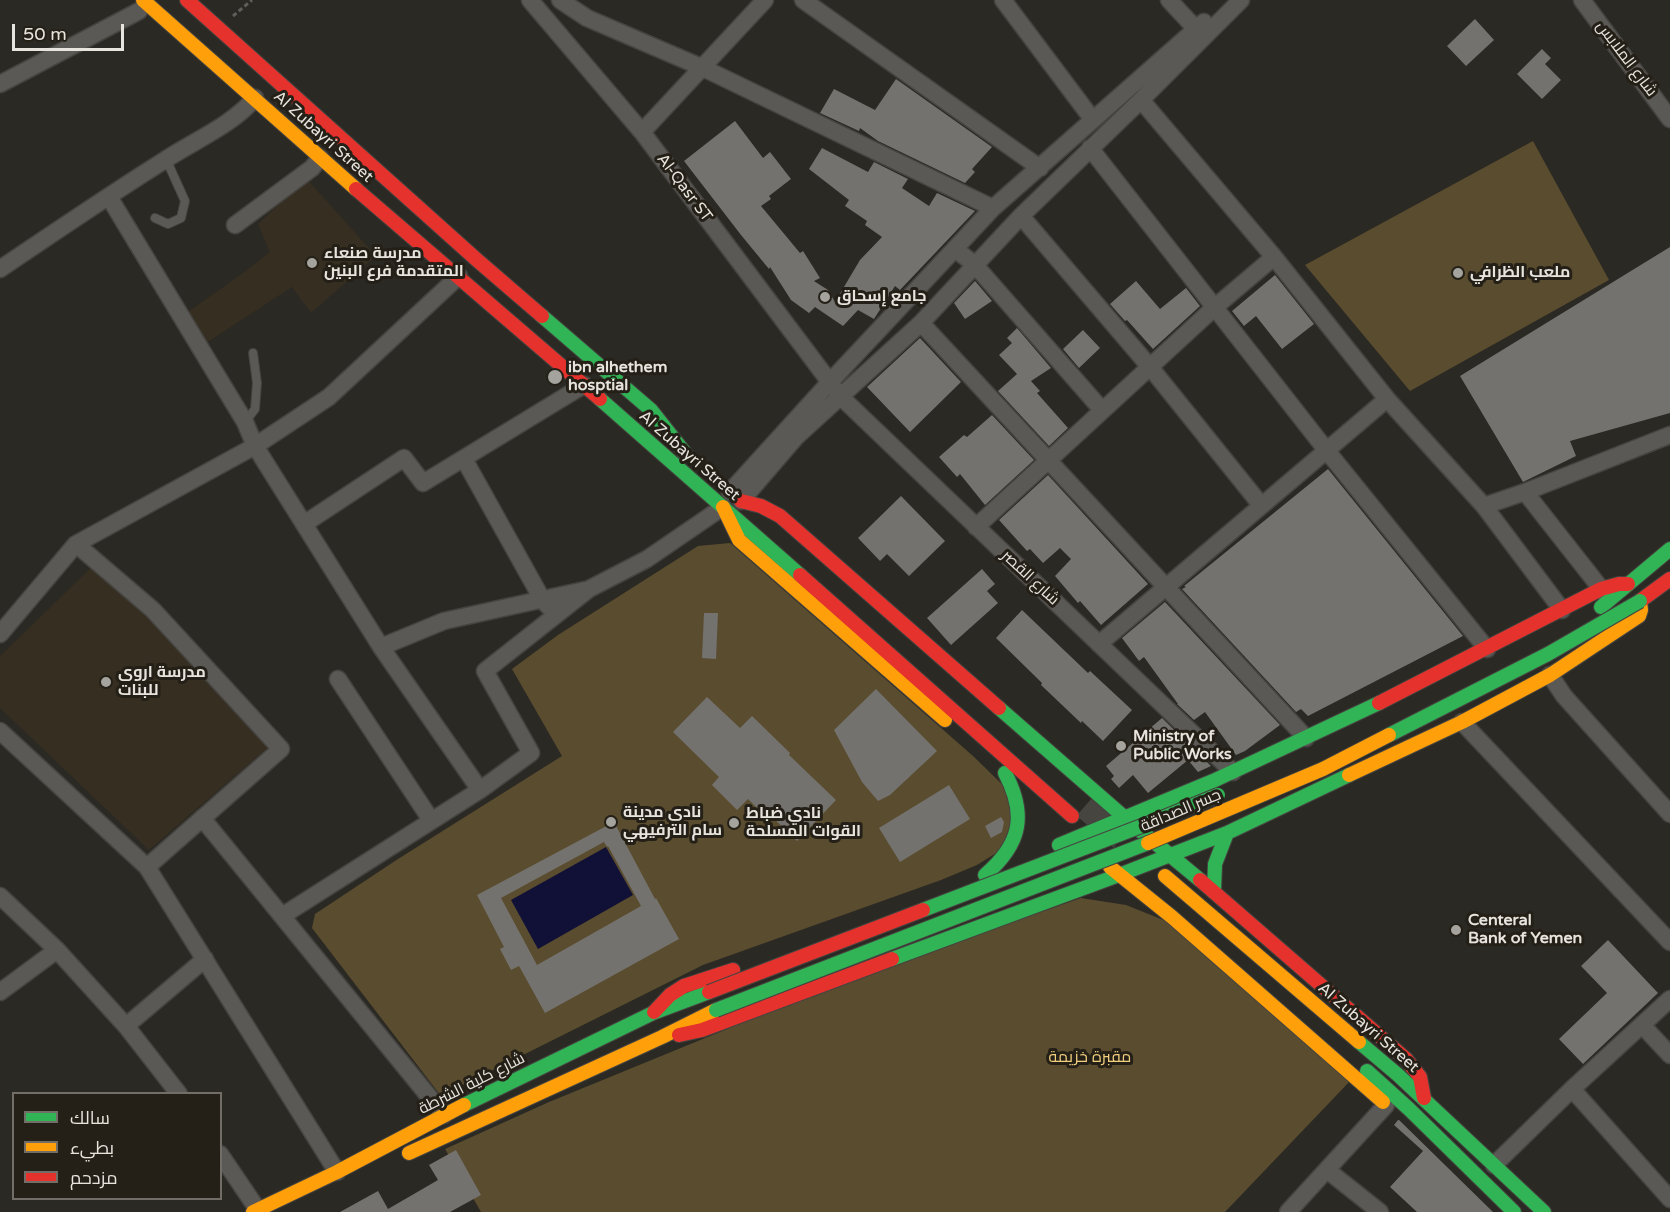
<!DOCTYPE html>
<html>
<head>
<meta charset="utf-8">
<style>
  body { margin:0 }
  #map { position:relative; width:1670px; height:1212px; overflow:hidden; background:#2b2924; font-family:"Varela Round",Cairo,sans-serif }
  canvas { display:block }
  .legend { position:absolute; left:12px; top:1092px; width:210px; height:108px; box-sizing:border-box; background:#242017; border:2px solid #726e67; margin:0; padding:8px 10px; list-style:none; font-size:18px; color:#e7e4de }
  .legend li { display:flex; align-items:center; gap:12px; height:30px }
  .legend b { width:30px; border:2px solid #726e67 }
  .scale { position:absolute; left:12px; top:24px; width:112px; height:27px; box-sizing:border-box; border:3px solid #e7e4de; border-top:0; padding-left:8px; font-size:18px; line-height:21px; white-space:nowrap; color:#e7e4de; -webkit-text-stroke:4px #242017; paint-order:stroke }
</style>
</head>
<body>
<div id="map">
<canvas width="1670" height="1212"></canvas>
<ul class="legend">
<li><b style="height:8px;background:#30b455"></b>سالك</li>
<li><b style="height:8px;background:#ff9f0a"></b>بطيء</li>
<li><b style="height:8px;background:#e5322d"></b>مزدحم</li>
</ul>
<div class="scale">50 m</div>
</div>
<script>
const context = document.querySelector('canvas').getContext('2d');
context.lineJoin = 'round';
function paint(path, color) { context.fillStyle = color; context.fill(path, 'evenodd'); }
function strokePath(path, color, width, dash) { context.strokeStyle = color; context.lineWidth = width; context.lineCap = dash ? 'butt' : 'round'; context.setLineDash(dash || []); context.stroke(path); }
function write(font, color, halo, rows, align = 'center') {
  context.font = font + ' "Varela Round",Cairo,sans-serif'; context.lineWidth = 6; context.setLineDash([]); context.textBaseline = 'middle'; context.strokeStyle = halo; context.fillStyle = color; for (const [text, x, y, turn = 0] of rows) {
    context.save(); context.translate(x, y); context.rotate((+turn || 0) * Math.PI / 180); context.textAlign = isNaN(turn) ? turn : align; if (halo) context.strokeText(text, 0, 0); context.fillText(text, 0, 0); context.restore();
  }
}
paint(new Path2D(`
  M306,178L376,256L311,313L292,287L203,345L185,314L247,270L270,252L258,224Z
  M97,562L272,744L149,850L0,708V656Z`), '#352e21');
paint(new Path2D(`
  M1533,141L1609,280L1410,391L1305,265Z
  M730,543L973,756L1010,792L1015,813L1001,850L977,865L941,880L703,965L441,1096L312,928L315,914L398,859L562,756L512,669L558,635L698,546Z
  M1081,898L1126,905L1171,923L1351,1080L1225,1212H481L445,1149L549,1102L854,977Z`), '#5a4c2e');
paint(new Path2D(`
  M606,847L633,895L538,949L511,900Z`), '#111137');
paint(new Path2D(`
  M1475,19L1494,40L1466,66L1447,46Z
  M1542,49L1551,58L1545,64L1561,80L1542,99L1517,74Z
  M896,79L992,147L972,169L975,172L965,183L878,141L860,128L859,131L820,113L834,89L875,110Z
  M735,121L763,158L770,152L791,179L769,196L771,199L761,206L800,253L803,251L820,278L814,281L828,290L835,302L860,260L882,237L865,225L867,221L845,206L849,200L809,169L822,148L868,172L874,162L908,179L902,188L929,206L937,193L975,211L900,290L895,286L874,319L858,310L843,326L815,307L809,313L791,300L770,267L769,269L741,235L684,161Z
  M1670,247V413L1570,441L1576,456L1523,482L1460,376Z
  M1275,275L1314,324L1282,349L1256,316L1244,326L1232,311Z
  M975,281L992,301L965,319L954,303Z
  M1136,281L1160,309L1186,288L1200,306L1153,349L1127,320L1125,321L1110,304Z
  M1017,328L1051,368L1031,381L1040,391L1037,393L1068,428L1049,446L998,391L1017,374L999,355L1012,343L1007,338Z
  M1083,330L1100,348L1079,368L1063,349Z
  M920,338L961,382L910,432L867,387Z
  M992,415L1034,460L985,505L960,474L957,477L939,457L964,435L967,437Z
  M1328,469L1463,636L1308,716L1301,709L1296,712L1182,589L1186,587L1184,586Z
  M1048,475L1148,584L1101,625L1080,601L1078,603L1055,576L1071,559L1060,548L1043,563L1030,549L1027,551L999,520Z
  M901,496L945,541L909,576L887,554L880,561L858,538Z
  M982,569L995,584L987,591L998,603L951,645L927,618Z
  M1165,602L1280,725L1245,751L1236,755L1205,712L1194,720L1177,704H1178L1144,657L1139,661L1122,638Z
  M1022,610L1088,673L1090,671L1132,710L1103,741L1082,721L1081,723L1041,685L1042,683L996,638Z
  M704,613H718L716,659L702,658Z
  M876,689L937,751L890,795L878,801L862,782L834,730Z
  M707,697L740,728L752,716L790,753L789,755L836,800L797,841L764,809L761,812L748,799L737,810L712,785L719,777L673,732Z
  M1162,718L1211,766L1198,772L1188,760L1148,793L1133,775L1119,788L1111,779L1114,776L1106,766Z
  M949,785L970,819L900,862L879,828Z
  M1001,817L1004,822L1002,832L991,838L985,826Z
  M614,822L655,899L656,898L679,939L545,1013L519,966L511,970L500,949L504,947L477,895ZM604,842L607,847L608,846L641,906L537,965L501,898Z
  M1608,940L1658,993L1583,1064L1559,1039L1607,993L1581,966Z
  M1398,1120H1399L1493,1212H1417L1390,1187L1423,1151L1394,1125Z
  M456,1150L481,1195L450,1212H340L378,1191L388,1209L438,1180L429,1165Z`), '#74726e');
strokePath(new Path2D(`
  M1085,806L1122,838`), '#474540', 26, [26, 13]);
const lane = new Path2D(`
  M155,218L168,224L181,218L185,201L166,159
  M245,422L255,409L257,383L253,353`);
const street = new Path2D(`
  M530,0L642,132L841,397L1233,772
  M560,0L587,18L701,67L993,208
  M803,0L1040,168
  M1003,0L1093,120
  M1169,0L1196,29
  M1582,0L1670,119
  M0,84L139,11
  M1141,100L1274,257L1387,399L1484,506L1562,610
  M642,132L765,0
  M1090,148L1327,451L1487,649
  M109,197L245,422L255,446L381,647L480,790
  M1021,216L1150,367L1261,505
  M235,225L312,168L320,158
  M955,249L974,264L1102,410
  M0,269C55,232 109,195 165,160C195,140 231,126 255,98
  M921,323L1306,738
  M464,459L542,599L548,606
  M730,492L829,383L993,208L1204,22
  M1525,492L1606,595
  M741,501L796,437L921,323L1021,216L1141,100L1241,0
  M1484,506L1525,492L1670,435
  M304,524L404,458L423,483L584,385
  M976,527L1215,307L1274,257
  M76,544L153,610L281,749L147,867
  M0,634L76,544L255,446L329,397L459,276
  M1099,644L1387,399
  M381,647L444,621L585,590
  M1550,675L1564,696L1670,814
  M338,679L431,820
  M1462,722L1670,942
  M0,731L147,867L337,1172
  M202,818L444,1115
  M0,896L57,950L126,1026L179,1094
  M282,916L480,790L531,753L485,671L589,589L647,559L723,507
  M0,992L57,950
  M1642,1025L1670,1055
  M126,1026L205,959
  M1572,1089L1670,1199
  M220,1154L258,1210
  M1494,1165L1572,1089L1670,999
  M1327,1170L1380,1212
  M1288,1212L1386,1105`);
const fast = new Path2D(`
  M542,316L651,410L685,453
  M600,399L800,575
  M1601,607L1670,549
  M999,708L1124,817L1200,880
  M1059,845L1213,781L1379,703
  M985,875C1021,844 1027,815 1005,773
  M1214,892L1215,864L1227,833
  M892,959L1119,875L1227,833L1349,775
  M1359,1042L1398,1075L1544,1212
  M1367,1071L1409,1109L1514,1212
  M464,1105L653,1013L709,992`);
const slow = new Path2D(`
  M143,0L356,189
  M723,507L739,540L945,720
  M1349,775L1462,722L1550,675L1639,616L1641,610L1640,601
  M1110,867L1172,917L1383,1102
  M1165,876L1359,1042
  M409,1153L662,1037L716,1010
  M253,1212L337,1172L464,1105`);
const jam = new Path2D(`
  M187,0L477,260L542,316
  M356,189L600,399
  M741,501L761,506L780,516L999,708
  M800,575L1072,816
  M1640,601L1670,579
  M1379,703L1601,589L1619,584H1628
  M1200,880L1406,1059L1420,1077L1424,1098
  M654,1012L670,995L684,986L733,970
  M679,1035L702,1030L892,959`);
strokePath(lane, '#454440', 10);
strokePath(street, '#454440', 19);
strokePath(fast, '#454440', 16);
strokePath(slow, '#454440', 16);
strokePath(jam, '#454440', 16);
strokePath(new Path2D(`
  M233,16L252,0`), '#605e5a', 3, [4.5, 3]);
strokePath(lane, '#5b5956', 8);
strokePath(street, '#5b5956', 16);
strokePath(fast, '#30b455', 14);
strokePath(slow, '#ff9f0a', 14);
strokePath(jam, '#e5322d', 14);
const fastBridge = new Path2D(`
  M1389,735L1548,654L1640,601
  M923,910L1152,822L1218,795
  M716,1010L1148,843`);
const slowBridge = new Path2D(`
  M1148,843L1323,769L1389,735`);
const jamBridge = new Path2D(`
  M709,992L923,910`);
strokePath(fastBridge, '#454440', 16, []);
strokePath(slowBridge, '#454440', 16, []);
strokePath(jamBridge, '#454440', 16, []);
strokePath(fastBridge, '#30b455', 14);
strokePath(slowBridge, '#ff9f0a', 14);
strokePath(jamBridge, '#e5322d', 14);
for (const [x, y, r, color] of [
  [312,263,6,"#a5a39d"],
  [1458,273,6,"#a5a39d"],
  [825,297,6,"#a5a39d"],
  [555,377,8,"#a5a39d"],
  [106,682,6,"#a5a39d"],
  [1121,746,6,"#a5a39d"],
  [611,822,6,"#a5a39d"],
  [734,823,6,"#a5a39d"],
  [1456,930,6,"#a5a39d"]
]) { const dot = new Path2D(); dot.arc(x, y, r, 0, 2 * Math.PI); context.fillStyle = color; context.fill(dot); strokePath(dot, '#242017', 2); }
write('16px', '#e7e4de', '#242017', [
  ["شارع الملابس",1626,59,53],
  ["Al Zubayri Street",323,137,42],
  ["Al-Qasr ST",684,188,53],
  ["Al Zubayri Street",689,456,41],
  ["شارع القصر",1030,578,43],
  ["جسر الصداقة",1181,811,-23],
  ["Al Zubayri Street",1368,1028,41],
  ["شارع كلية الشرطة",472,1084,-27]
]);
write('bold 16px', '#e7e4de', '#242017', [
  ["مدرسة صنعاء",324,254],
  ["المتقدمة فرع البنين",324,272],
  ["ملعب الظرافي",1470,273],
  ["جامع إسحاق",837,297],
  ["ibn alhethem",568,368],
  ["hosptial",568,386],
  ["مدرسة اروى",118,673],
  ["للبنات",118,691],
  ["Ministry of",1133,737],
  ["Public Works",1133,755],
  ["نادي مدينة",623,813],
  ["سام الترفيهي",623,831],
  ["نادي ضباط",746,814],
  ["القوات المسلحة",746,832],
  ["Centeral",1468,921],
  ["Bank of Yemen",1468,939]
], 'left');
write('16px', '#f3d07e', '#242017', [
  ["مقبرة خزيمة",1090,1058]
]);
</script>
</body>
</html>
